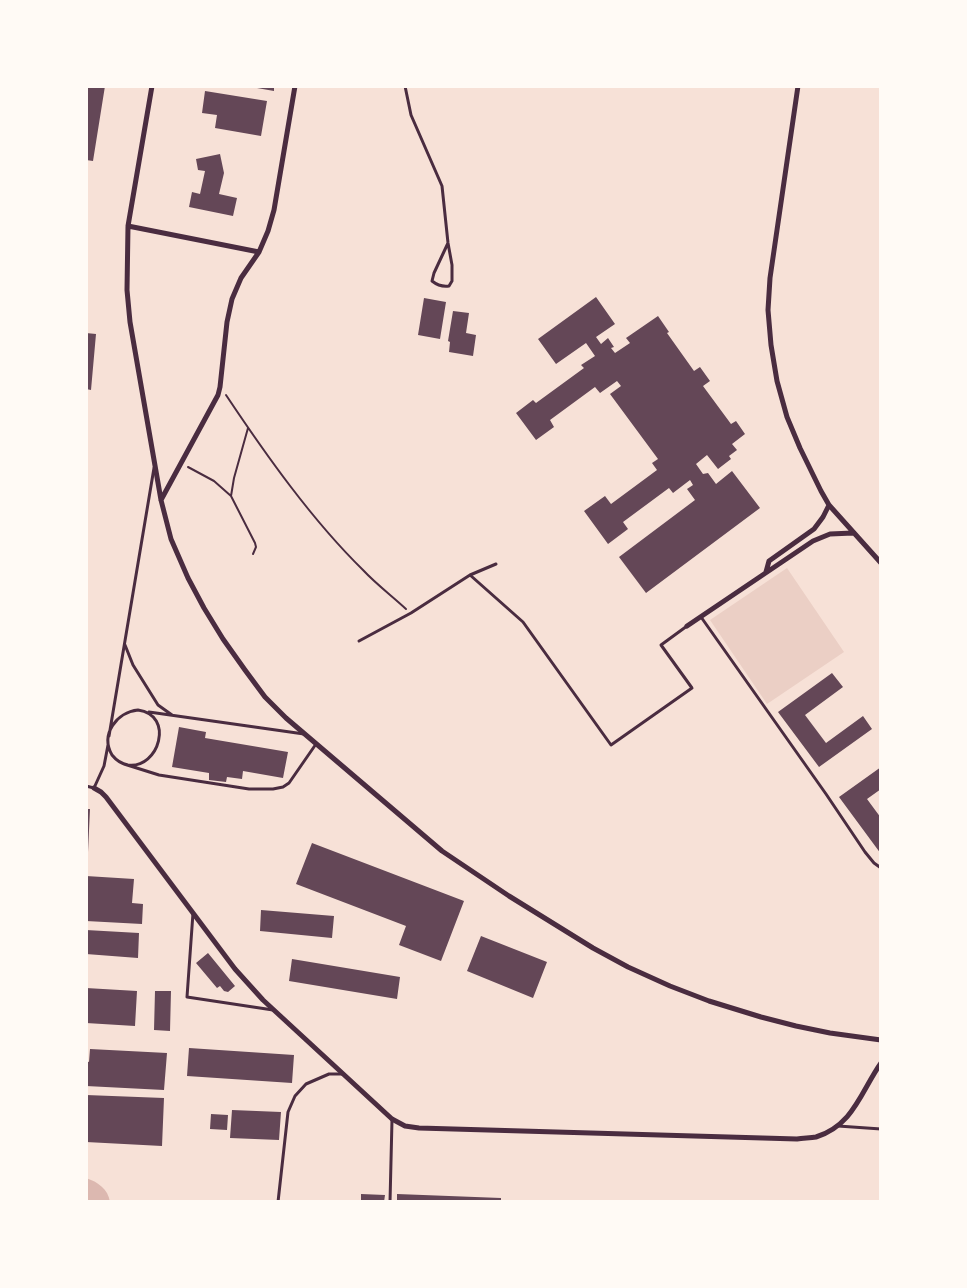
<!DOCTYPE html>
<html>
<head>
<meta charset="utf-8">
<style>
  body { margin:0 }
  #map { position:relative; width:967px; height:1288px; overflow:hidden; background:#f7e1d7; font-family:"Source Sans 3",sans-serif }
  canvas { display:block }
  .frame { position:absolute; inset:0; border:88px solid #fffaf5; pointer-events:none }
</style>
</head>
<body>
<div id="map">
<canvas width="967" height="1288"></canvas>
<div class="frame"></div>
</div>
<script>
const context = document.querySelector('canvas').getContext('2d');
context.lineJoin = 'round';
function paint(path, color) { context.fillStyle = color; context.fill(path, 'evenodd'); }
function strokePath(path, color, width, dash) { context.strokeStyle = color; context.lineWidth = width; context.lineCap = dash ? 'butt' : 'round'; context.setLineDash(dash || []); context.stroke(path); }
paint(new Path2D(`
  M787,568L844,652L767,704L710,620Z`), '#ebcfc5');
paint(new Path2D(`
  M86,1178C98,1182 108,1189 110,1202H86Z`), '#dcb8b0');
paint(new Path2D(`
  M86,86H105L93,161L86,160Z
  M257,86H274V91L257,88Z
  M205,91L267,101L261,136L215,128L217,115L202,113Z
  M220,154L224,173L219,194L237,198L233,216L189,207L192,192L200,194L205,171L198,170L196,159Z
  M596,297L615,324L596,337L601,344L608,338L614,347L611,348L615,353L630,343L626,338L658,316L669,332L667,333L694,371L700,367L710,381L703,386L731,424L736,421L745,434L732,444L737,450L729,456L731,459L718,469L707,455L696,464L703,474L708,473L716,484L732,471L760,508L646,593L619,557L695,500L687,489L693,485L690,480L673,493L669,488L623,522L628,529L608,544L584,511L605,496L611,504L657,470L652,463L658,459L610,394L621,386L617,381L600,393L595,387L550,420L554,427L536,440L516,413L533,400L536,403L584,368L581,365L595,356L586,343L556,364L538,339Z
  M424,298L446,302L440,339L418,335Z
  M453,311L469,313L466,333L476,335L473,356L449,352L450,342L448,341Z
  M86,333L96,334L91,390L86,389Z
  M832,673L843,687L805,715L826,743L863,716L872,729L819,767L778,712Z
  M179,727L206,732L205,738L288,752L283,778L243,771L242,779L227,777L226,782L209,780V773L172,767Z
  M881,767V789L867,799L881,818V854L839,797Z
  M86,809H90L88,852L86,851Z
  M312,843L464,901L441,961L399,945L406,926L296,884Z
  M86,876L134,879L132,903L143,904L142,924L86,921Z
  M261,910L334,916L332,938L260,931Z
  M86,930L139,933L138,958L86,954Z
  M481,936L547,962L533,998L467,971Z
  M208,953L235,986L228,992L224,991L220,986L217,988L196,963Z
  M292,959L400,977L397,999L289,981Z
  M86,988L137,991L135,1026L86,1023Z
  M155,991H171L170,1031L154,1030Z
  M189,1048L294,1055L292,1083L187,1076Z
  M90,1049L167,1053L164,1090L86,1086V1061L89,1062Z
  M86,1095L164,1098L162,1146L86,1142Z
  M232,1110L281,1112L279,1140L230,1138Z
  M211,1114L228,1115L227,1130L210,1129Z
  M361,1194L385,1195L384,1202H361Z
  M397,1194L501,1198V1202H397Z`), '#644757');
strokePath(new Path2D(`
  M226,395C266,455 312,520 363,570C376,584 392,596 406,609
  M248,428L234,478L231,496L255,543L256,547L253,554
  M188,467L214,481L231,496`), '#4a2c40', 2);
strokePath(new Path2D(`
  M405,86L411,115L442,186L448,243L452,265V281L449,286C442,287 437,285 432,281L434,273L448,243
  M496,564L470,575L523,622L611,745L692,688L661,645L687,626
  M701,617L826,794L865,852L874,863L881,868
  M359,641L411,613L470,575
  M125,645L133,665L158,705L172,715
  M138,710C175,715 159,769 128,765C122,764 116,760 112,755C100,734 117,712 138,710Z
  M149,712L304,734
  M109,736L154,468
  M124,764L159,775L249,789H273L283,787L289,783L316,744
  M86,786L94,788L104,766L108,745
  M193,913L187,997L273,1010
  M838,1126L881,1129
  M278,1202L288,1112L295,1096L306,1084L329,1074H342
  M390,1202L392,1120`), '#4a2c40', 3);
strokePath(new Path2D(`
  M152,86L128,226L127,290L130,322L161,500L171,539L188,578L204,608L223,639L245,670L265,697L286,718L442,851L509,896L593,948L628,967L670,986L709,1001L761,1017L796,1026L830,1033L881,1040
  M798,86L770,278L768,310L771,345L777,381L787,417L800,448L821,491L829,505L881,563
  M128,226L259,252
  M161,500L218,395L220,387L227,322L232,299L241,278L259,252L268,231L274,210L295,86
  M766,572L769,561L814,529L823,517L829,505
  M687,626L813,541L830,534L853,533
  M94,788L101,792L106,797L235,969L263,1000L392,1119L405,1126L419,1128L797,1139C803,1138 810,1138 816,1137C854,1125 861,1091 881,1063`), '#4a2c40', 5);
</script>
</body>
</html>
